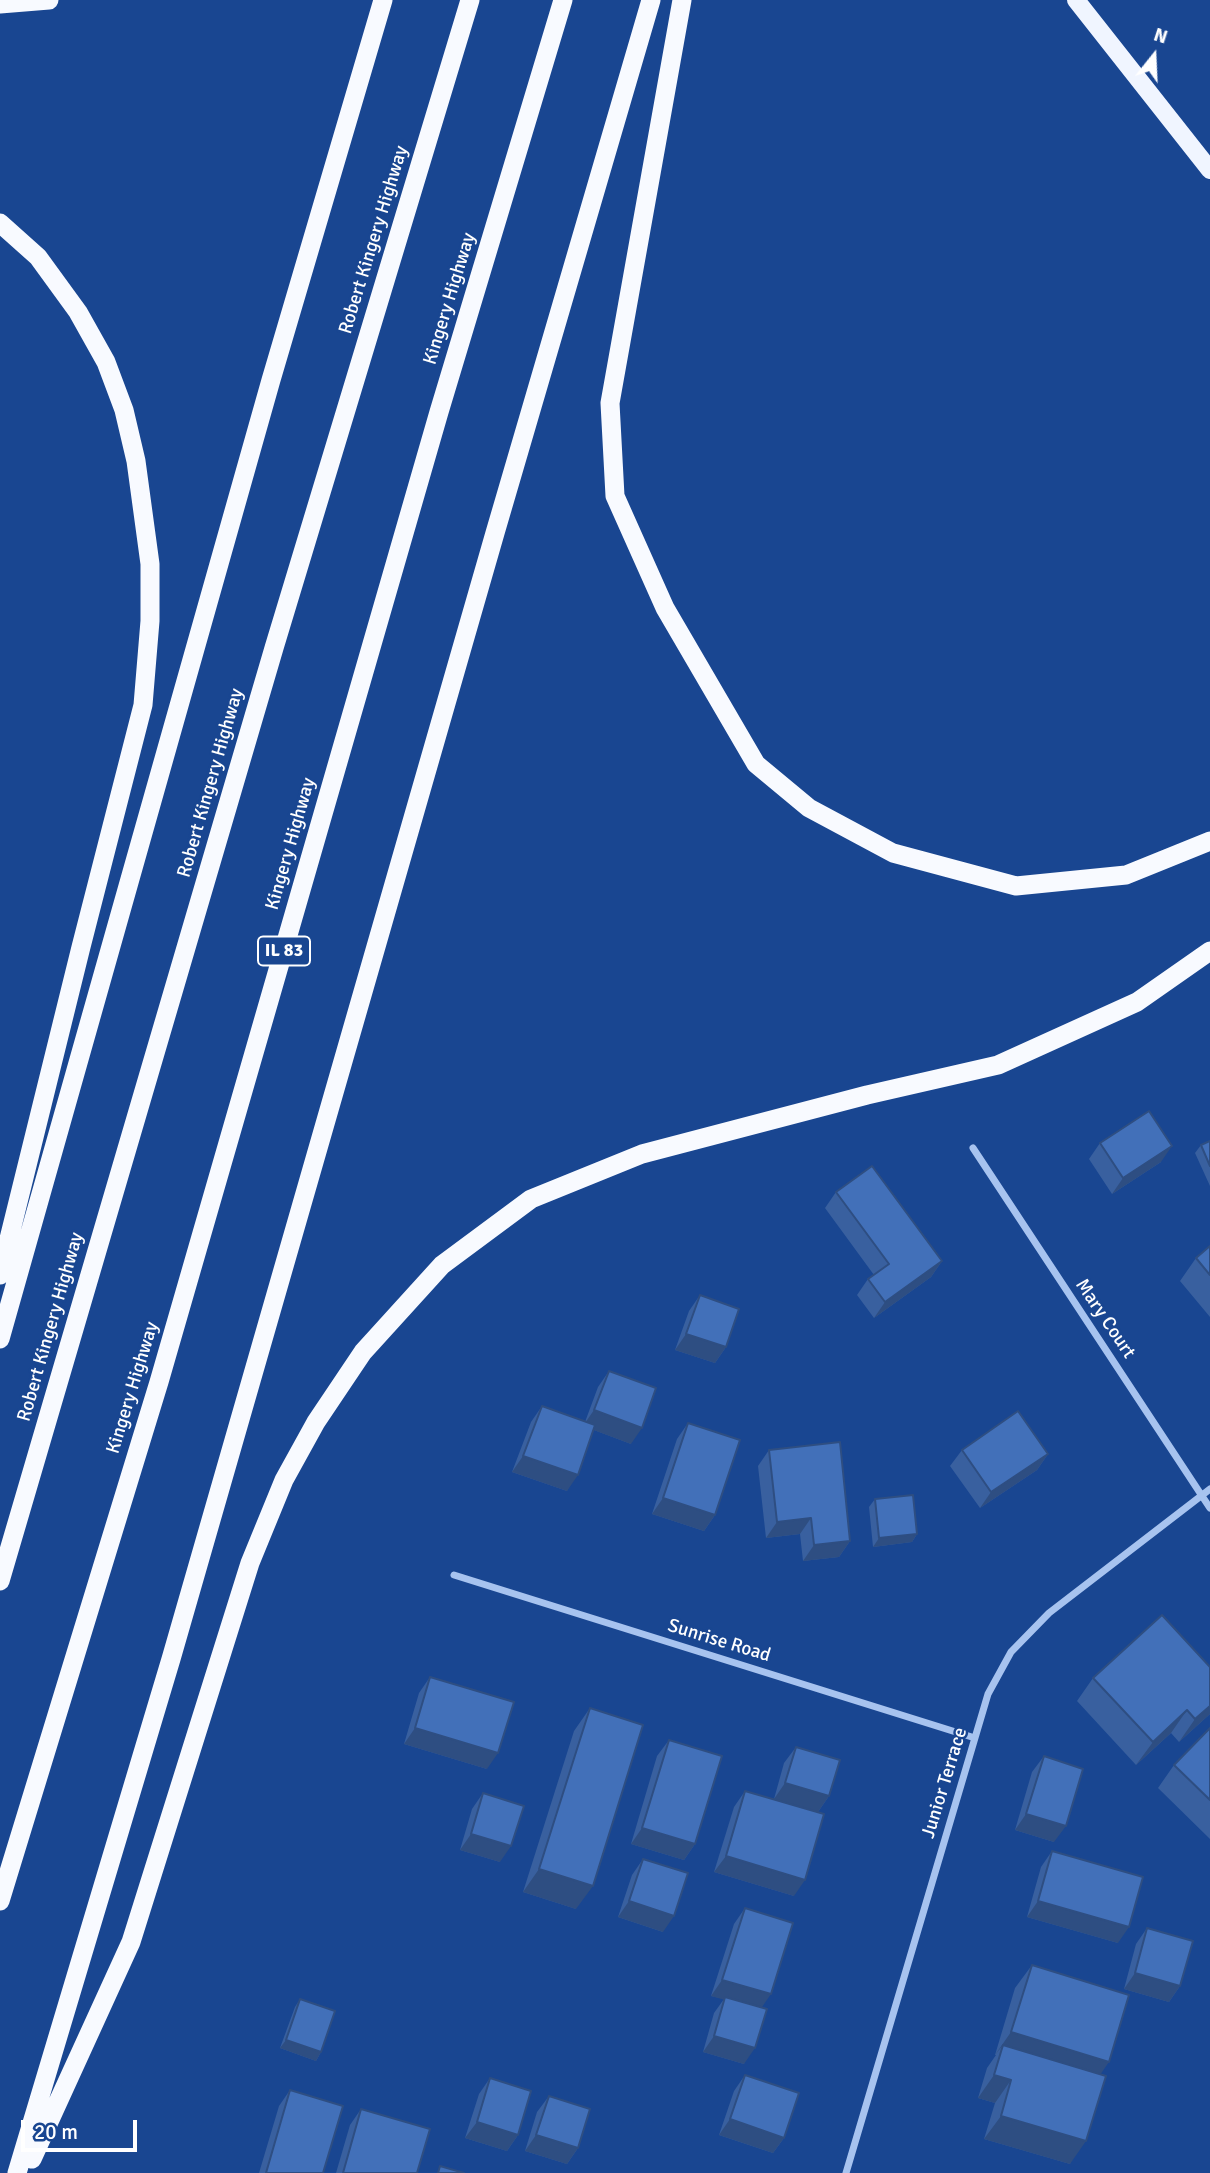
<!DOCTYPE html>
<html>
<head>
<meta charset="utf-8">
<style>
  body { margin:0 }
  #map { position:relative; width:1210px; height:2173px; overflow:hidden; background:#194691; font-family:Signika,sans-serif }
  canvas { display:block }
  .north { position:absolute; left:1119px; top:21px; width:70px; height:70px; -webkit-text-stroke:5px #194691; paint-order:stroke; rotate:18deg; font-size:19px; font-weight:700; line-height:28px; text-align:center; color:#fff }
  .north::after { content:''; display:block; margin:auto; width:24px; height:32px; background:#fff; clip-path:polygon(50% 0,100% 100%,50% 72%,0 100%) }
  .scale { position:absolute; left:21px; top:2120px; width:116px; height:32px; box-sizing:border-box; border:4px solid #fff; border-top:0; padding-left:9px; font-size:21px; line-height:24px; white-space:nowrap; color:#fff; -webkit-text-stroke:5px #194691; paint-order:stroke }
</style>
</head>
<body>
<div id="map">
<canvas width="1210" height="2173"></canvas>
<div class="north">N</div>
<div class="scale">20 m</div>
</div>
<script>
const context = document.querySelector('canvas').getContext('2d');
context.lineJoin = 'round';
function strokePath(path, color, width, dash) { context.strokeStyle = color; context.lineWidth = width; context.lineCap = dash ? 'butt' : 'round'; context.setLineDash(dash || []); context.stroke(path); }
function paint(path, color) { context.fillStyle = color; context.fill(path, 'evenodd'); }
function write(font, color, halo, rows, align = 'center') {
  context.font = font + ' Signika,sans-serif'; context.lineWidth = 5; context.setLineDash([]); context.textBaseline = 'middle'; context.strokeStyle = halo; context.fillStyle = color; for (const [text, x, y, turn = 0] of rows) {
    context.save(); context.translate(x, y); context.rotate((+turn || 0) * Math.PI / 180); context.textAlign = isNaN(turn) ? turn : align; if (halo) context.strokeText(text, 0, 0); context.fillText(text, 0, 0); context.restore();
  }
}
strokePath(new Path2D(`
  M973,1148L1210,1508
  M454,1575L975,1738
  M846,2173L988,1694L1011,1652L1049,1613L1210,1489`), '#a7c3ef', 7);
strokePath(new Path2D(`
  M1076,0L1210,170`), '#f0f5ff', 18);
strokePath(new Path2D(`
  M682,0L610,403L615,496L665,608L756,764L809,808L893,853L1016,886L1126,875L1210,841
  M0,4L49,0
  M0,223L38,257L78,312L106,362L124,410L136,461L150,564V621L143,705L81,947L0,1275
  M0,1339L271,380L383,0
  M0,1581L274,648L470,0
  M0,1901L159,1382L439,412L563,0
  M32,2159L131,1942L250,1563L284,1480L316,1422L363,1352L442,1265L531,1199L642,1154L867,1095L998,1065L1137,1002L1210,951
  M17,2173L171,1659L495,533L651,0`), '#f8faff', 19);
paint(new Path2D(`
  M1210,1141V1186L1195,1153L1201,1145Z
  M1100,1143L1161,1162L1112,1194L1089,1159Z
  M836,1192L942,1261L931,1277L874,1318L857,1295L868,1279L874,1275L825,1208Z
  M1210,1246V1317L1180,1281L1196,1258Z
  M700,1295L726,1347L715,1363L675,1350L689,1311Z
  M609,1371L631,1444L594,1430L567,1491L512,1472L531,1422L542,1406L585,1422L598,1387Z
  M688,1423L715,1515L704,1531L652,1514L677,1439Z
  M769,1450L850,1541L839,1557L803,1561L800,1534L766,1538L758,1466Z
  M962,1450L1048,1454L1037,1470L980,1508L950,1466Z
  M875,1499L917,1534L912,1542L873,1547L869,1507Z
  M430,1677L487,1769L404,1744L419,1693Z
  M1093,1678L1210,1714L1179,1742L1171,1733L1136,1765L1077,1701Z
  M590,1708L576,1909L523,1892L574,1731Z
  M1210,1728V1839L1158,1788L1174,1765Z
  M669,1740L695,1844L684,1860L631,1844L657,1756Z
  M796,1747L829,1796L818,1812L774,1799L784,1763Z
  M1044,1756L1054,1842L1015,1830L1032,1772Z
  M745,1791L794,1896L714,1872L734,1807Z
  M483,1793L500,1862L460,1850L472,1809Z
  M1052,1851L1118,1943L1027,1917L1041,1867Z
  M643,1859L663,1932L618,1917L632,1875Z
  M745,1908L762,2008L744,2064L703,2052L714,2013L724,1999L711,1996L734,1924Z
  M1147,1928L1180,1986L1169,2002L1124,1989L1136,1944Z
  M1032,1965L1100,2074L1070,2164L984,2139L995,2103L978,2098L987,2068L996,2055H995L1015,1988Z
  M300,1999L321,2052L316,2061L280,2048L295,2007Z
  M745,2075L784,2138L773,2153L719,2135L734,2091Z
  M490,2078L518,2135L507,2151L465,2138L479,2094Z
  M290,2090L323,2173H259L279,2106Z
  M549,2096L578,2148L567,2164L525,2151L537,2112Z
  M361,2109L417,2173H336L350,2125Z`), '#39609f');
paint(new Path2D(`
  M1172,1146L1161,1162L1112,1194L1123,1178Z
  M942,1261L931,1277L874,1318L885,1302Z
  M686,1334L726,1347L715,1363L675,1350Z
  M594,1410L642,1428L631,1444L583,1426Z
  M1048,1454L1037,1470L980,1508L991,1492Z
  M523,1456L578,1475L567,1491L512,1472Z
  M663,1498L715,1515L704,1531L652,1514Z
  M811,1518L800,1534L766,1538L777,1522Z
  M917,1534L912,1542L873,1547L879,1538Z
  M850,1541L839,1557L803,1561L814,1545Z
  M1210,1706V1714L1179,1742L1195,1719Z
  M1187,1710L1171,1733L1136,1765L1153,1742Z
  M415,1728L498,1753L487,1769L404,1744Z
  M785,1783L829,1796L818,1812L774,1799Z
  M1026,1814L1066,1826L1054,1842L1015,1830Z
  M642,1828L695,1844L684,1860L631,1844Z
  M471,1834L511,1846L500,1862L460,1850Z
  M726,1856L805,1880L794,1896L714,1872Z
  M539,1869L593,1886L576,1909L523,1892Z
  M629,1901L674,1916L663,1932L618,1917Z
  M1038,1901L1129,1927L1118,1943L1027,1917Z
  M1135,1973L1180,1986L1169,2002L1124,1989Z
  M722,1980L771,1994L760,2010L711,1996Z
  M1011,2032L1109,2062L1093,2085L1003,2045L995,2055Z
  M714,2036L755,2048L744,2064L703,2052Z
  M286,2040L321,2052L316,2061L280,2048Z
  M994,2075L1011,2080L995,2103L978,2098Z
  M1001,2116L1086,2141L1070,2164L984,2139Z
  M730,2119L784,2138L773,2153L719,2135Z
  M477,2122L518,2135L507,2151L465,2138Z
  M536,2135L578,2148L567,2164L525,2151Z`), '#2e4e82');
const building = new Path2D(`
  M1149,1111L1172,1146L1123,1178L1100,1143Z
  M1210,1141V1166L1201,1145Z
  M872,1166L942,1261L885,1302L868,1279L889,1264L836,1192Z
  M1210,1246V1275L1196,1258Z
  M700,1295L739,1309L726,1347L686,1334Z
  M609,1371L656,1388L642,1428L594,1410Z
  M542,1406L595,1425L578,1475L523,1456Z
  M1018,1411L1048,1454L991,1492L962,1450Z
  M688,1423L740,1440L715,1515L663,1498Z
  M840,1442L850,1541L814,1545L811,1518L777,1522L769,1450Z
  M913,1495L917,1534L879,1538L875,1499Z
  M1162,1615L1210,1667V1706L1195,1719L1187,1710L1153,1742L1093,1678Z
  M430,1677L514,1702L498,1753L415,1728Z
  M590,1708L643,1725L593,1886L539,1869Z
  M1210,1728V1800L1174,1765Z
  M669,1740L722,1756L695,1844L642,1828Z
  M796,1747L840,1760L829,1796L785,1783Z
  M1044,1756L1083,1769L1066,1826L1026,1814Z
  M745,1791L824,1814L805,1880L726,1856Z
  M483,1793L524,1806L511,1846L471,1834Z
  M1052,1851L1143,1877L1129,1927L1038,1901Z
  M643,1859L688,1873L674,1916L629,1901Z
  M745,1908L793,1923L771,1994L722,1980Z
  M1147,1928L1193,1941L1180,1986L1135,1973Z
  M1032,1965L1129,1995L1109,2062L1011,2032Z
  M725,1997L767,2009L755,2048L714,2036Z
  M300,1999L335,2011L321,2052L286,2040Z
  M1003,2045L1106,2076L1086,2141L1001,2116L1011,2080L994,2075Z
  M745,2075L799,2093L784,2138L730,2119Z
  M490,2078L531,2091L518,2135L477,2122Z
  M290,2090L343,2106L323,2173H266Z
  M549,2096L590,2109L578,2148L536,2135Z
  M361,2109L430,2129L417,2173H343Z
  M440,2166L464,2173H438Z`);
paint(building, '#4270b9');
strokePath(building, '#2e4e82', 2);
for (const [x, y, w] of [
  [284,951,52]
]) { const box = new Path2D(); box.roundRect(x - w / 2, y - 14.5, w, 29, 5); context.fillStyle = '#194691'; context.fill(box); strokePath(box, '#fff', 2); }
write('bold 18px', '#fff', null, [
  ["IL 83",284,951]
]);
write('19px', '#fff', '#194691', [
  ["Robert Kingery Highway",374,240,-73],
  ["Kingery Highway",450,299,-73],
  ["Robert Kingery Highway",211,783,-74],
  ["Kingery Highway",291,844,-74],
  ["Mary Court",1105,1319,56],
  ["Robert Kingery Highway",51,1327,-74],
  ["Kingery Highway",133,1388,-73],
  ["Sunrise Road",719,1641,17],
  ["Junior Terrace",945,1783,-73]
]);
</script>
</body>
</html>
